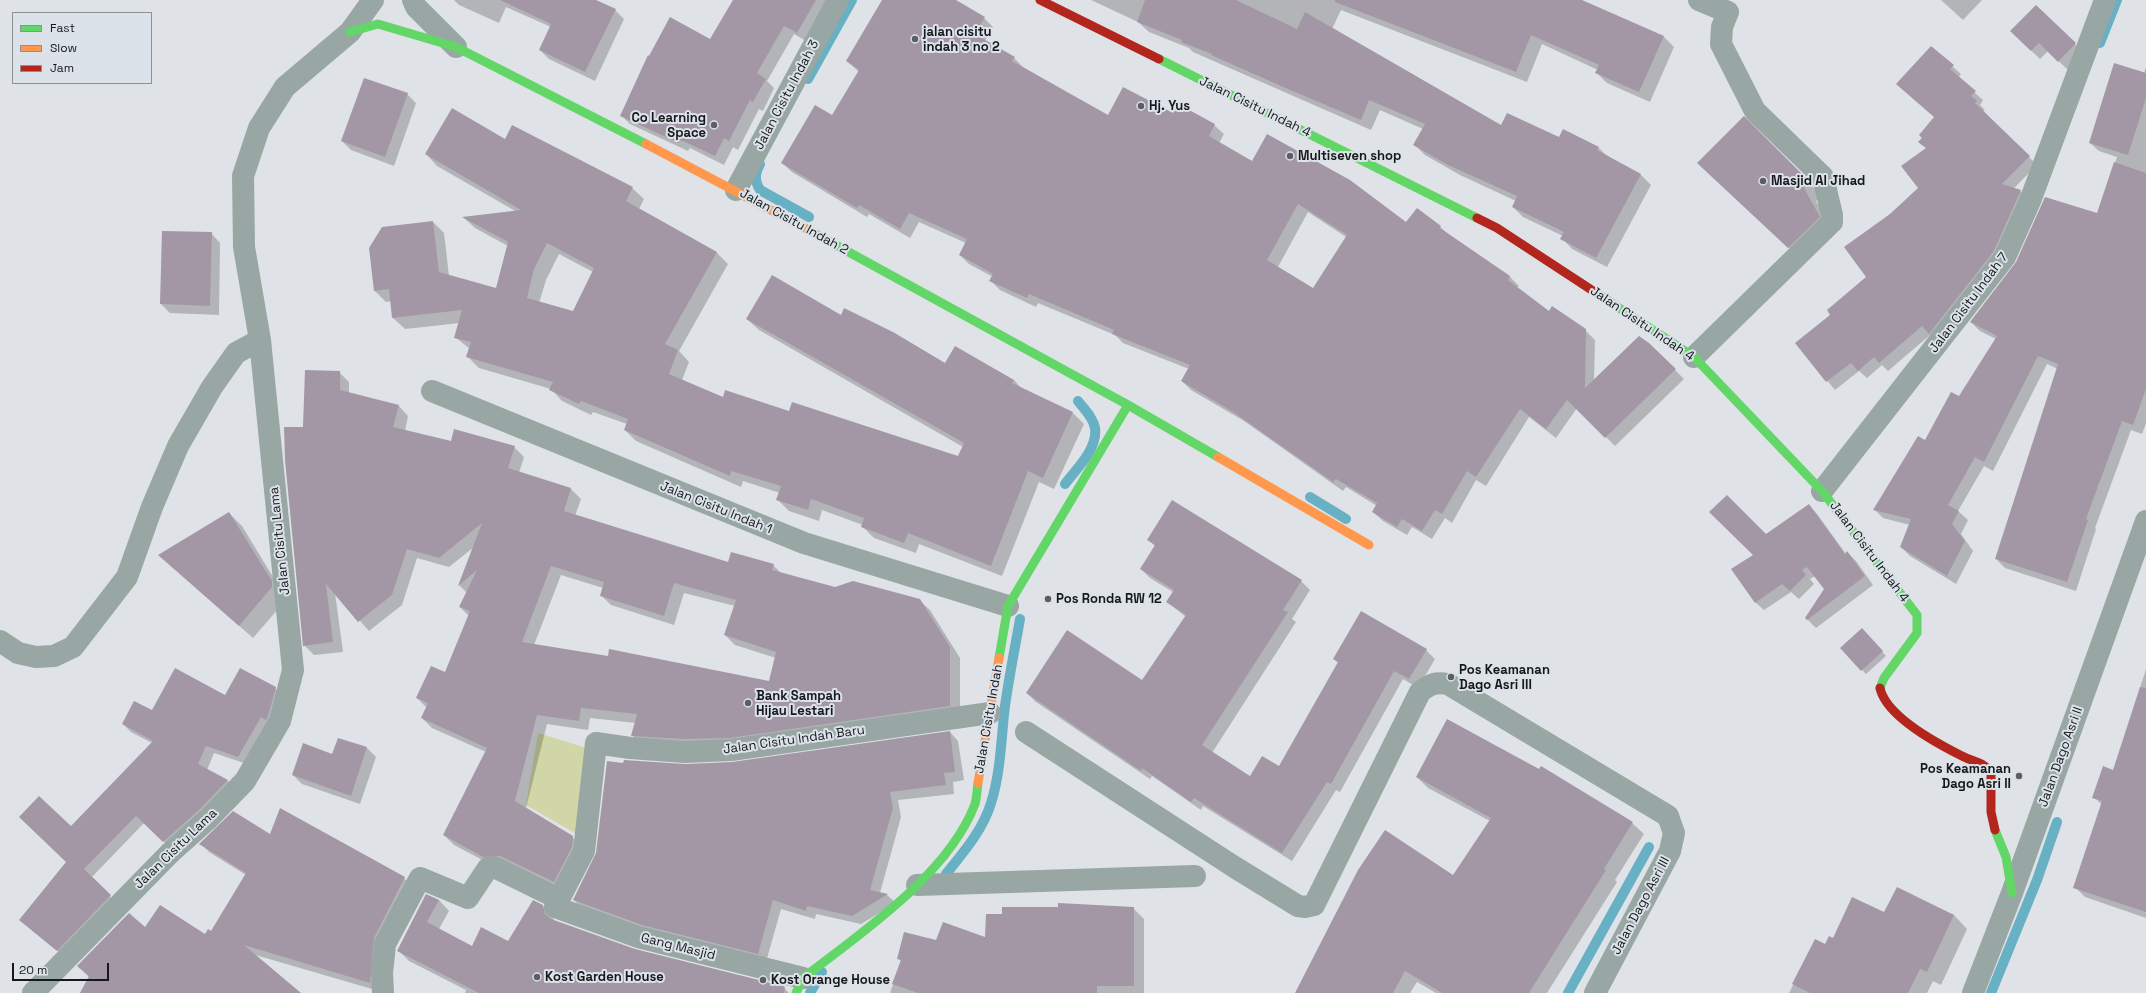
<!DOCTYPE html>
<html>
<head>
<meta charset="utf-8">
<style>
  body { margin:0 }
  #map { position:relative; width:2146px; height:993px; overflow:hidden; background:#dfe2e6; font-family:"Space Grotesk",sans-serif }
  canvas { display:block }
  .legend { position:absolute; left:12px; top:12px; width:140px; height:72px; box-sizing:border-box; background:#dce2e9; border:1px solid #8d9196; margin:0; padding:5px 7px; list-style:none; font-size:12px; color:#16181a }
  .legend li { display:flex; align-items:center; gap:8px; height:20px }
  .legend b { width:20px; border:1px solid #8d9196 }
  .scale { position:absolute; left:12px; top:963px; width:97px; height:18px; box-sizing:border-box; border:2px solid #16181a; border-top:0; padding-left:5px; font-size:12px; line-height:14px; white-space:nowrap; color:#16181a; -webkit-text-stroke:3px #dce2e9; paint-order:stroke }
</style>
</head>
<body>
<div id="map">
<canvas width="2146" height="993"></canvas>
<ul class="legend">
<li><b style="height:5px;background:#63d668"></b>Fast</li>
<li><b style="height:5px;background:#ff974d"></b>Slow</li>
<li><b style="height:5px;background:#b3261e"></b>Jam</li>
</ul>
<div class="scale">20 m</div>
</div>
<script>
const context = document.querySelector('canvas').getContext('2d');
context.lineJoin = 'round';
function paint(path, color) { context.fillStyle = color; context.fill(path, 'evenodd'); }
function strokePath(path, color, width, dash) { context.strokeStyle = color; context.lineWidth = width; context.lineCap = dash ? 'butt' : 'round'; context.setLineDash(dash || []); context.stroke(path); }
function write(font, color, halo, rows, align = 'center') {
  context.font = font + ' "Space Grotesk",sans-serif'; context.lineWidth = 4; context.setLineDash([]); context.textBaseline = 'middle'; context.strokeStyle = halo; context.fillStyle = color; for (const [text, x, y, turn = 0] of rows) {
    context.save(); context.translate(x, y); context.rotate((+turn || 0) * Math.PI / 180); context.textAlign = isNaN(turn) ? turn : align; if (halo) context.strokeText(text, 0, 0); context.fillText(text, 0, 0); context.restore();
  }
}
paint(new Path2D(`
  M538,733L590,749L582,837L526,805Z`), '#d0d6a7');
paint(new Path2D(`
  M454,0H593L615,10L624,19L595,81L549,59L540,50L551,27L506,7L499,23L459,5Z
  M734,0H830L806,41L794,34L767,81L774,88L763,111L759,109L738,150L733,147L724,165L690,148L688,151L630,124L621,115L711,40Z
  M883,0H954L984,18L993,27L985,41L1014,58L1023,67L1109,117L1174,114L1214,125L1224,134L1219,143L1253,162L1406,224L1440,227L1448,234L1510,277L1519,286L1517,288L1549,312L1585,330L1595,340L1594,381L1648,343L1684,379L1615,446L1577,408L1556,438L1529,417L1486,486L1476,480L1452,523L1445,518L1432,539L1412,527L1407,535L1383,521L1373,512L1377,506L1346,487L1343,491L1244,421L1191,390L1182,381L1189,369L1123,343L1115,335L1038,303L1036,307L1000,290L991,281L993,277L969,264L960,255L966,243L919,222L910,238L869,214L867,217L792,172L782,163L833,116L859,72L847,61ZM1308,212L1346,237L1313,289L1278,267Z
  M1091,0H1580L1664,37L1674,47L1650,102L1607,83L1597,73L1598,70L1542,44L1527,82L1341,10L1332,29L1502,126L1598,147L1609,158L1641,175L1651,185L1607,267L1572,249L1562,238L1563,236L1523,217L1513,207L1516,201L1460,175L1425,155L1414,144L1423,129L1380,110L1371,130L1193,52L1189,48L1149,32L1138,22Z
  M1941,0H1982L1963,20Z
  M2036,6L2084,53L2068,70L2048,51L2040,59L2011,31Z
  M1931,47L1961,74L1958,78L1983,100L1980,105L1985,110L1983,111L2037,165L2014,188L2020,191L2029,199L2002,259L1937,342L1930,335L1888,371L1882,365L1867,378L1859,371L1835,390L1796,343L1832,315L1867,277L1891,215L1919,188L1927,149L1919,142L1935,117L1898,84Z
  M2146,67V423L2142,434L2131,430L2095,528L2096,529L2076,591L2005,568L1996,559L2058,369L2047,364L1993,471L1984,466L1958,511L1968,520L1961,534L1973,551L1956,584L1910,556L1901,547L1910,525L1883,518L1875,510L1959,398L1996,339L1980,331L1971,322L2098,215L2117,157L2099,151L2090,143L2144,73Z
  M407,94L416,103L394,166L351,150L342,141Z
  M1744,118L1822,196L1816,201L1832,230L1802,260L1698,163Z
  M505,140L632,188L644,199L639,209L717,253L728,264L679,351L689,362L682,380L723,398L789,412L959,457L963,447L759,330L747,319L841,316L946,364L1014,380L1023,390L1073,413L1084,424L1054,489L1039,482L1002,576L919,544L916,553L874,538L863,527V525L822,510L819,521L789,511L778,500L780,493L743,481L741,487L636,441L625,430L627,424L593,412L591,415L562,401L551,389L479,368L468,357L470,349L455,337L460,323L405,329L393,318L391,301L386,302L374,290L433,222L444,233L449,276L497,289L508,246L475,228L464,218L517,212L437,166L426,154ZM559,254L593,272L574,312L539,303L546,280Z
  M211,233L220,243L219,315L170,313L161,304Z
  M339,372L349,382V393L399,406L408,416L405,431L451,443L514,447L524,457L519,473L571,489L581,499L575,516L729,563L773,565L783,575L835,589L919,600L930,610L960,658V716L740,747L642,745L632,735L636,723L590,718L588,730L547,724L526,808L572,837L583,847L564,892L494,866L454,845L444,835L486,752L432,728L422,718L427,708L417,698L446,674L469,616L460,607L467,593L459,585L474,547L449,567L417,558L402,605L369,631L335,593L343,652L314,655L304,645V428ZM561,575L603,588L601,595L611,605L674,625L684,593L735,606L725,635L735,645L776,658L769,682L534,645Z
  M1809,505L1817,514L1846,554L1848,553L1856,561L1873,585L1816,628L1806,618L1825,589L1815,576L1810,579L1814,584L1799,599L1791,592L1764,610L1755,602L1754,555L1766,535Z
  M229,513L242,526L284,595L285,601L253,638L159,555Z
  M1149,540L1301,581L1310,590L1292,619L1296,622L1212,753L1250,778L1279,767L1338,663L1335,659L1362,612L1426,650L1435,659L1418,688L1403,679L1340,792L1336,790L1292,861L1203,806L1201,810L1152,776L1150,779L1036,702L1027,693L1142,681L1186,617L1167,602L1173,592L1150,578L1141,569L1155,546Z
  M1866,634L1886,656L1866,674L1842,648Z
  M2146,669V918L2085,897L2075,887L2102,805L2094,797L2114,771Z
  M275,688L283,696L247,764L214,753L207,770L228,781L236,789L172,849L144,823L91,878L118,904L66,958L20,920L67,862L71,828L152,743L131,732L123,724L152,712Z
  M950,732L958,741L964,780L953,782L954,794L898,800L901,817L880,893L887,895L896,903L861,924L816,914L815,919L781,909L766,962L651,933L583,909L574,900L597,853L624,764L685,765L732,763Z
  M338,739L367,748L376,757L360,804L302,784L293,775L333,756Z
  M1541,768L1632,823L1644,834L1615,880L1617,882L1547,993H1436L1417,982L1410,993H1309L1453,877L1490,821L1428,788L1417,777L1539,771Z
  M271,835L404,878L413,887L379,991L252,954L300,993H81L89,977L78,966L145,929L205,935L211,932L246,875L209,852L201,844Z
  M1897,889L1954,915L1967,929L1941,985L1933,981L1927,993H1789L1816,940L1826,945L1833,939L1885,914Z
  M426,895L439,900L449,911L439,929L472,947L508,942L542,906L553,917L554,921L633,950L783,987L789,993H465L466,990L409,961L398,950Z
  M1133,908L1144,919V993H890L901,961L898,958L937,942L986,938Z`), '#0003');
strokePath(new Path2D(`
  M2100,43L2117,0
  M808,79L852,0
  M760,164C755,173 754,181 760,190L809,217
  M1065,484C1076,469 1098,449 1095,428C1093,417 1084,409 1078,401
  M1310,497L1346,519
  M946,874C963,853 983,830 991,803C1001,772 1001,738 1005,706C1009,677 1015,648 1020,619
  M810,993L822,972
  M1568,993L1649,847
  M1991,993L2037,880L2057,822`), '#68b0c3', 10);
paint(new Path2D(`
  M500,0H596L616,9L585,72L539,50L551,24Z
  M733,0H816L797,33L784,26L757,73L766,79L753,102L750,100L729,141L724,138L715,156L681,140L679,143L620,116L648,55L649,56L670,17L710,39Z
  M882,0H956L985,17L975,34L1015,57L1012,61L1108,115L1123,87L1173,113L1178,104L1215,124L1209,136L1252,161L1267,134L1350,180L1406,222L1417,208L1441,226L1440,228L1510,276L1508,280L1549,311L1552,306L1586,329L1585,388L1639,336L1649,343L1676,369L1605,438L1567,400L1546,429L1520,409L1476,477L1467,471L1442,514L1435,510L1422,531L1402,519L1397,527L1372,512L1377,503L1336,479L1333,482L1233,412L1181,381L1190,365L1112,334L1114,330L1029,294L1027,298L989,281L993,274L959,255L967,239L909,213L900,229L859,205L857,208L781,163L815,105L832,115L859,70L846,61ZM1298,204L1347,235L1313,288L1267,260Z
  M1145,0H1236L1297,29L1305,12L1501,125L1507,113L1559,137L1563,129L1599,147L1597,150L1641,174L1596,258L1560,239L1564,232L1512,207L1517,196L1448,165L1413,145L1425,124L1369,100L1361,120L1281,86L1211,55L1212,54L1181,42L1182,40L1137,22Z
  M1335,0H1582L1664,36L1639,92L1595,73L1599,65L1531,35L1516,72L1335,2Z
  M2036,5L2076,43L2058,62L2039,43L2031,51L2010,31Z
  M1931,46L1954,65L1950,69L1976,91L1971,96L1977,101L1975,103L2030,156L2002,184L2021,190L1994,251L1929,334L1922,326L1879,363L1874,357L1858,371L1851,363L1826,382L1795,343L1830,315L1827,310L1866,277L1844,247L1890,214L1918,188L1901,166L1926,148L1918,142L1922,138L1919,135L1934,117L1896,84Z
  M2114,63L2146,73V98L2128,155L2089,143Z
  M364,78L408,93L385,157L341,141Z
  M452,108L505,139L512,125L633,187L626,201L717,252L665,344L678,350L669,374L723,397L725,390L789,411L792,402L958,456L964,443L746,319L772,275L841,315L844,308L893,332L945,363L955,346L1014,380L1012,383L1073,412L1043,478L1028,471L991,566L908,533L904,543L861,527L864,518L811,499L808,510L776,500L781,486L731,471L730,476L624,430L628,419L581,401L579,404L549,390L553,382L466,357L471,342L454,338L462,310L392,318L389,289L374,291L369,248L382,227L433,221L439,272L496,288L508,242L462,217L521,210L425,154ZM547,243L594,268L573,311L527,298L534,269Z
  M1744,116L1810,182L1804,188L1820,217L1788,248L1697,163Z
  M2114,162L2146,173V389L2133,425L2122,421L2086,519L2088,520L2067,582L1995,559L2058,364L2038,356L1984,462L1975,457L1948,505L1959,511L1952,524L1965,541L1947,576L1900,547L1911,519L1873,510L1918,436L1925,440L1951,392L1959,396L1997,336L1970,322L2016,262L2045,197L2097,213Z
  M162,231L212,232L210,306L160,304Z
  M305,370L340,371V390L399,405L393,427L451,441L454,429L515,446L508,468L571,488L564,511L728,562L731,552L774,564L772,570L835,587L853,581L920,599L950,647V706L730,738L685,739L631,736L637,714L581,708L579,721L537,715L515,801L573,836L572,847L554,882L500,856L483,857L443,835L487,748L421,718L428,703L416,698L431,666L445,672L470,611L459,607L477,570L458,586L482,523L439,558L407,549L392,595L358,622L326,584L333,642L303,646L285,460L284,427H303ZM551,566L604,582L600,596L664,616L674,583L736,600L724,635L776,652L769,681L609,649L608,656L522,642Z
  M1727,495L1766,534L1809,504L1845,554L1847,551L1865,576L1807,620L1805,618L1824,589L1807,567L1802,570L1806,575L1790,591L1782,584L1755,603L1731,569L1753,555L1709,512Z
  M1172,500L1302,580L1283,610L1288,612L1202,745L1250,776L1262,756L1279,766L1338,662L1333,659L1361,611L1427,649L1409,679L1394,671L1331,784L1327,782L1282,853L1194,798L1191,802L1142,768L1141,771L1026,693L1067,630L1142,680L1186,615L1166,602L1174,590L1140,569L1155,545L1147,540Z
  M229,512L272,581V587L239,626L158,555Z
  M1862,628L1883,651L1861,671L1840,648Z
  M175,668L225,695L240,668L276,687L268,716L266,720L261,717L238,757L206,746L198,764L228,780L199,810L163,842L136,816L84,869L111,895L57,951L19,920L66,862L19,817L39,796L71,826L153,741L122,724L134,701L152,710Z
  M2140,687L2146,688V912L2073,888L2102,801L2092,798L2103,766L2113,770Z
  M1447,719L1539,769L1541,766L1633,822L1604,869L1606,870L1529,993H1442L1405,971L1393,993H1295L1358,870L1385,830L1453,875L1491,818L1416,777Z
  M950,731L955,772L944,773L946,785L890,792L893,808L870,890L888,894L852,916L807,906L806,911L773,900L758,954L642,925L573,900L596,853L607,761L623,763L624,760L685,764L732,762Z
  M338,738L367,747L351,796L292,775L303,743L332,754Z
  M280,808L405,877L374,938L370,983L244,945L301,993H80L89,976L77,966L129,913L145,927L160,905L205,934L208,929L211,931L246,873L199,844L233,811L270,834Z
  M1897,887L1954,915L1927,972L1920,969L1908,993H1810L1792,984L1815,939L1825,944L1829,936L1833,938L1852,897L1884,912Z
  M426,894L439,900L427,922L472,946L481,927L508,941L533,900L543,905L545,914L551,919L635,949L783,986L785,987L784,993H479L397,951Z
  M1058,903L1134,907V986H1097V993H918L892,984L901,960L897,959L904,932L936,940L943,922L985,937L986,914H1002V907H1058Z`), '#a397a5');
strokePath(new Path2D(`
  M413,0L416,7L456,47
  M736,190L838,0
  M1694,357L1832,222V215L1823,177L1755,111L1721,44L1722,27L1728,12L1699,0
  M432,391L804,543L1008,606
  M1822,491L2005,257L2030,201L2105,0
  M0,641L18,653L36,657L54,656L73,647L127,577L152,507L178,446L212,387L236,353L260,340
  M1026,732L1236,868L1298,906L1305,907L1314,905L1420,692C1430,684 1435,682 1448,684L1668,816L1674,833L1670,851L1595,993
  M917,885L1195,876
  M803,978L638,937L555,907L584,851L596,743L630,748L685,752L731,750L990,713
  M33,993L170,853L208,819L245,781L280,721L293,670L260,340L244,247L243,176L259,128L285,87L350,32L373,0
  M383,993L382,973L385,944L420,878L468,898L488,868L494,867L559,899
  M1973,993L2012,893L2146,521`), '#98a6a4', 22);
strokePath(new Path2D(`
  M350,32L378,24L456,47L646,144
  M1159,59L1477,218
  M803,227L1128,405L1218,457
  M1610,302L1694,357L1822,491L1917,615V633L1884,678L1880,688
  M999,658L1008,606L1128,405
  M1995,830L2006,857L2012,893
  M796,993L803,978C861,933 948,875 975,804C977,797 977,789 978,783`), '#63d668', 9);
strokePath(new Path2D(`
  M646,144L803,227
  M1218,457L1369,545
  M978,783L999,658`), '#ff974d', 9);
strokePath(new Path2D(`
  M1040,0L1159,59
  M1477,218L1497,228L1610,302
  M1880,688C1886,716 1938,744 1962,756C1975,763 1980,760 1991,772V812L1995,830`), '#b3261e', 9);
for (const [x, y, r, color] of [
  [915,39,4,"#5c5f61"],
  [1141,106,4,"#5c5f61"],
  [714,125,4,"#5c5f61"],
  [1290,156,4,"#5c5f61"],
  [1763,181,4,"#5c5f61"],
  [1048,599,4,"#5c5f61"],
  [1451,677,4,"#5c5f61"],
  [748,703,4,"#5c5f61"],
  [2019,776,4,"#5c5f61"],
  [537,977,4,"#5c5f61"],
  [763,980,4,"#5c5f61"]
]) { const dot = new Path2D(); dot.arc(x, y, r, 0, 2 * Math.PI); context.fillStyle = color; context.fill(dot); strokePath(dot, '#dce2e9', 1.5); }
write('bold 13px', '#16181a', '#dce2e9', [
  ["jalan cisitu",923,32],
  ["indah 3 no 2",923,47],
  ["Hj. Yus",1149,106],
  ["Co Learning",706,118,"right"],
  ["Space",706,133,"right"],
  ["Multiseven shop",1298,156],
  ["Masjid Al Jihad",1771,181],
  ["Pos Ronda RW 12",1056,599],
  ["Pos Keamanan",1459,670],
  ["Dago Asri III",1459,685],
  ["Bank Sampah",756,696],
  ["Hijau Lestari",756,711],
  ["Pos Keamanan",2011,769,"right"],
  ["Dago Asri II",2011,784,"right"],
  ["Kost Garden House",545,977],
  ["Kost Orange House",771,980]
], 'left');
write('13px', '#16181a', '#dce2e9', [
  ["Jalan Cisitu Indah 3",787,95,-62],
  ["Jalan Cisitu Indah 4",1255,107,26],
  ["Jalan Cisitu Indah 2",794,222,29],
  ["Jalan Cisitu Indah 7",1969,303,-53],
  ["Jalan Cisitu Indah 4",1642,324,34],
  ["Jalan Cisitu Indah 1",716,508,22],
  ["Jalan Cisitu Lama",280,541,-96],
  ["Jalan Cisitu Indah 4",1869,552,53],
  ["Jalan Cisitu Indah",989,719,-80],
  ["Jalan Cisitu Indah Baru",794,740,-8],
  ["Jalan Dago Asri II",2061,757,-70],
  ["Jalan Cisitu Lama",176,849,-44],
  ["Jalan Dago Asri III",1641,906,-62],
  ["Gang Masjid",678,947,14]
]);
</script>
</body>
</html>
